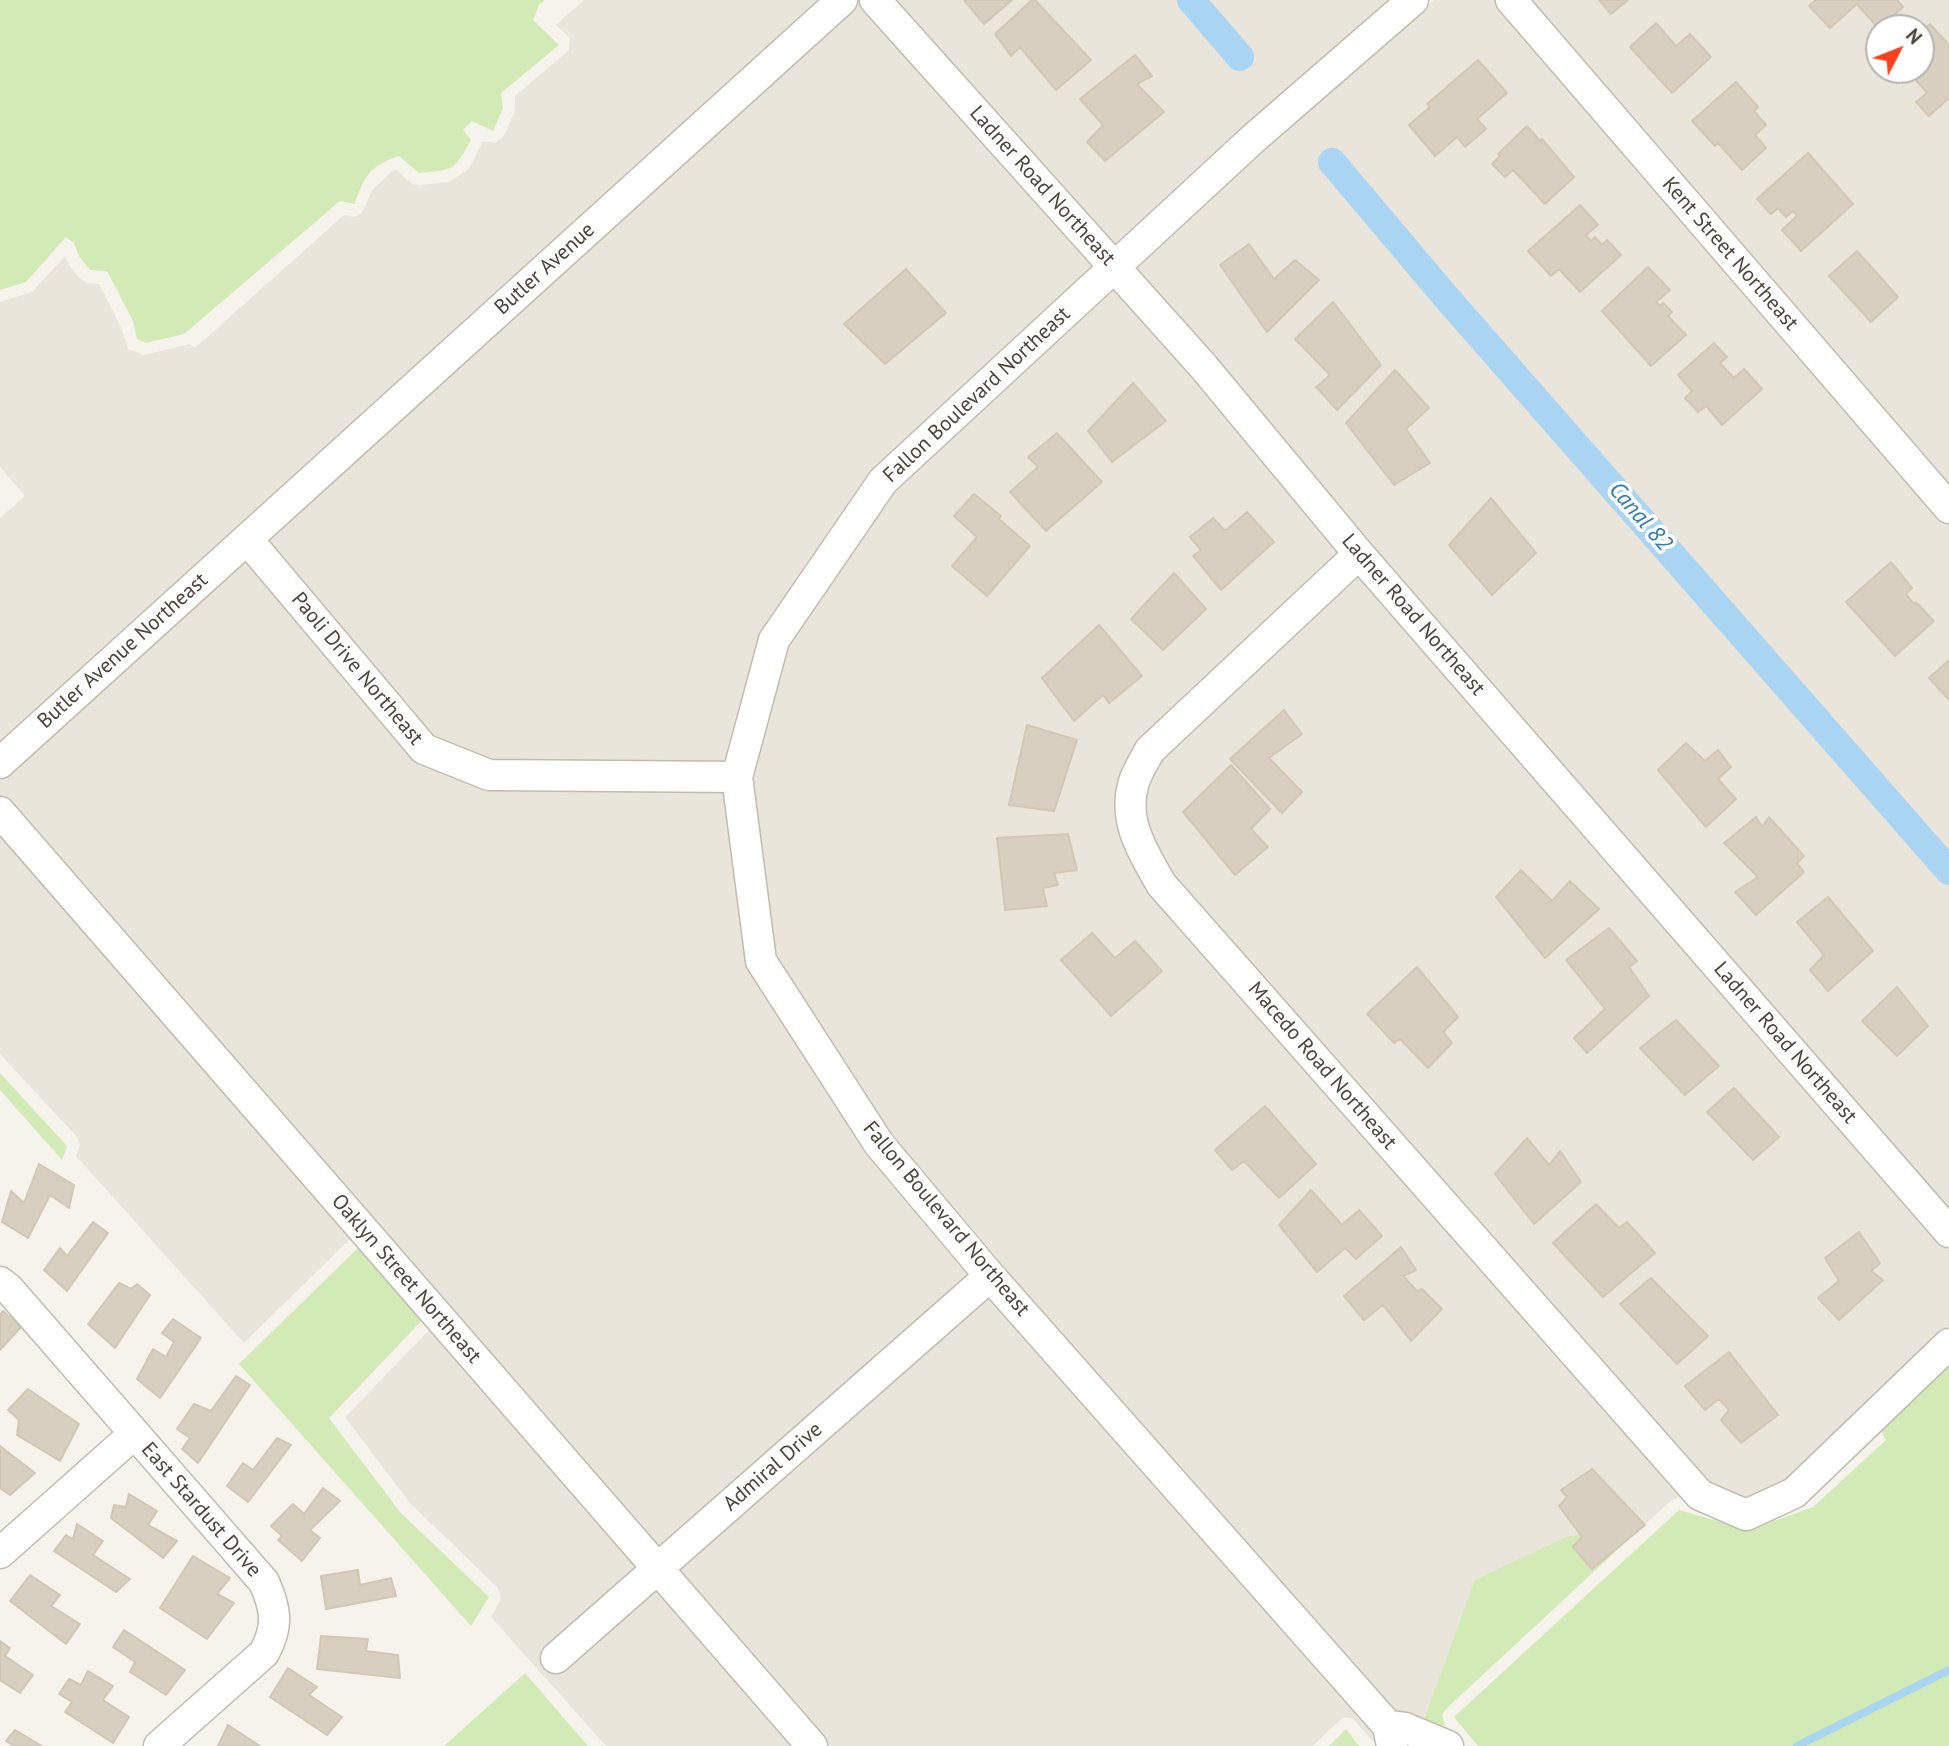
<!DOCTYPE html>
<html>
<head>
<meta charset="utf-8">
<style>
  body { margin:0 }
  #map { position:relative; width:1949px; height:1746px; overflow:hidden; background:#f6f3ec; font-family:"PT Sans",sans-serif }
  canvas { display:block }
  .north { position:absolute; left:1865px; top:14px; width:70px; height:70px; box-sizing:border-box; background:#fff; border:2px solid #b7b4b0; border-radius:50%; rotate:48deg; font-size:19px; font-weight:700; line-height:28px; text-align:center; color:#4b4439 }
  .north::after { content:''; display:block; margin:auto; width:24px; height:32px; background:#fc3f1d; clip-path:polygon(50% 0,100% 100%,50% 72%,0 100%) }
</style>
</head>
<body>
<div id="map">
<canvas width="1949" height="1746"></canvas>
<div class="north">N</div>
</div>
<script>
const context = document.querySelector('canvas').getContext('2d');
context.lineJoin = 'round';
function paint(path, color) { context.fillStyle = color; context.fill(path, 'evenodd'); }
function strokePath(path, color, width, dash) { context.strokeStyle = color; context.lineWidth = width; context.lineCap = dash ? 'butt' : 'round'; context.setLineDash(dash || []); context.stroke(path); }
function write(font, color, halo, rows, align = 'center') {
  context.font = font + ' "PT Sans",sans-serif'; context.lineWidth = 7; context.setLineDash([]); context.textBaseline = 'middle'; context.strokeStyle = halo; context.fillStyle = color; for (const [text, x, y, turn = 0] of rows) {
    context.save(); context.translate(x, y); context.rotate((+turn || 0) * Math.PI / 180); context.textAlign = isNaN(turn) ? turn : align; if (halo) context.strokeText(text, 0, 0); context.fillText(text, 0, 0); context.restore();
  }
}
paint(new Path2D(`
  M584,0H1392L1287,90L1105,255L873,471L759,637L722,781L749,970L867,1154L987,1297L1375,1734L1377,1746L1353,1719L1345,1717L1341,1719L1313,1746H606L491,1617L501,1599L498,1588L410,1503L345,1417L437,1322L352,1237L244,1343L76,1156L80,1145L77,1137L0,1054V518L25,496L0,467V302L32,292L65,256L69,265L80,279L88,283L99,284L121,327L128,349L144,355L190,344L195,348L344,215L354,217L362,213L372,190L394,170H397L412,184L419,185L449,182L469,169L483,141L495,143L504,136L515,111V96L569,50L570,38L556,25Z
  M1434,0H1949V1342L1868,1431L1737,1513L1679,1497L1671,1501L1643,1526L1476,1580L1424,1719L1397,1712L1002,1266L891,1134L776,955L752,776L787,645L893,490L1305,111ZM1879,28H1921V70H1879Z`), '#eae5da');
paint(new Path2D(`
  M0,0H545L539,5L533,20L559,45L501,93L503,108L493,131L472,121L463,130L471,140C454,170 455,170 419,173L399,156C371,165 363,177 355,204L340,201L184,334L146,343L137,339L133,321L107,271L90,270L79,256L74,243L66,237L26,282L0,290Z
  M0,1073L67,1146L62,1160L0,1090Z
  M360,1246L428,1314L329,1418L400,1512L489,1597L471,1626L239,1364Z
  M1949,1359V1746H1478L1454,1717L1679,1510L1749,1530L1813,1507L1886,1440L1881,1431Z
  M1643,1526L1446,1709L1442,1715L1445,1726L1424,1719L1475,1580L1566,1537Z
  M525,1673L588,1746H444Z
  M1346,1729L1359,1746H1329Z`), '#d2eab5');
strokePath(new Path2D(`
  M1797,1746L1949,1670`), '#a9d4f2', 8);
strokePath(new Path2D(`
  M1191,0L1240,57
  M1332,162L1446,297L1949,871`), '#a9d4f2', 28);
const building = new Path2D(`
  M964,0H1012L984,24Z
  M1032,0H1035L1091,60L1056,90L1020,47L1011,56L995,34Z
  M1599,0H1628L1611,14Z
  M1816,0H1897L1903,7L1879,29L1857,4L1830,28L1809,6Z
  M1656,23L1676,46L1690,34L1711,57L1672,93L1630,47Z
  M1930,24L1949,45V98L1929,116L1916,102L1927,93L1907,70H1921V33Z
  M1135,55L1152,76L1137,84L1164,112L1105,161L1087,142L1103,125L1080,99Z
  M1478,60L1507,93L1477,119L1486,129L1465,147L1457,137L1435,156L1409,125L1430,107L1427,104Z
  M1736,82L1758,107L1754,111L1766,125L1755,135L1766,148L1742,170L1718,143L1715,146L1692,121Z
  M1527,126L1540,141L1542,139L1574,177L1545,204L1513,170L1505,177L1492,164L1500,156L1498,154Z
  M1808,153L1853,204L1801,251L1782,230L1797,216L1793,211L1786,217L1778,208L1771,214L1757,199Z
  M1580,205L1598,225L1586,235L1591,241L1595,237L1602,245L1607,240L1621,255L1580,292L1559,269L1551,276L1528,251Z
  M1249,244L1274,279L1295,260L1319,280L1267,332L1220,265Z
  M1857,251L1898,297L1871,322L1829,276Z
  M1648,267L1670,290L1656,302L1660,306L1663,303L1672,312L1668,316L1686,335L1651,366L1602,311Z
  M906,269L946,313L885,364L844,324Z
  M1333,302L1381,365L1337,410L1316,387L1330,375L1295,339Z
  M1714,343L1727,357L1720,363L1734,378L1744,369L1762,389L1722,425L1706,406L1698,412L1685,398L1692,391L1678,375Z
  M1395,370L1429,408L1406,429L1430,463L1394,485L1346,423Z
  M1133,383L1166,421L1112,462L1088,431Z
  M1057,433L1102,482L1046,531L1010,492L1038,467L1028,457Z
  M974,494L1001,516L999,519L1030,546L987,596L952,566L977,537L954,516Z
  M1491,498L1536,553L1492,595L1449,545Z
  M1247,512L1274,542L1221,590L1193,556L1201,550L1190,537L1213,518L1225,531Z
  M1891,562L1912,588L1906,594L1914,604L1916,602L1934,621L1895,656L1846,602Z
  M1174,573L1206,609L1163,650L1131,619Z
  M1099,625L1142,676L1109,703L1103,695L1074,721L1042,678Z
  M1949,660V700L1929,678Z
  M1284,710L1302,734L1269,758L1302,792L1282,813L1230,759Z
  M1027,725L1077,740L1054,811L1009,805Z
  M1686,743L1705,761L1718,750L1731,767L1718,779L1736,799L1706,827L1658,770Z
  M1231,765L1270,809L1251,829L1268,847L1235,875L1183,812Z
  M1756,817L1762,827L1769,817L1804,856L1797,863L1804,872L1756,915L1735,892L1758,877L1724,843Z
  M1068,834L1077,870L1054,873L1058,885L1043,888L1047,906L1005,910L997,838Z
  M1521,870L1552,901L1570,881L1599,909L1545,958L1496,897Z
  M1828,897L1873,951L1828,991L1810,970L1824,955L1797,922Z
  M1609,928L1637,961L1629,967L1649,996L1587,1053L1574,1038L1605,1009L1566,960Z
  M1092,933L1115,958L1135,941L1162,971L1111,1016L1061,960Z
  M1417,967L1458,1017L1443,1032L1452,1043L1428,1068L1400,1039L1394,1043L1367,1014Z
  M1897,987L1928,1026L1897,1056L1862,1021Z
  M1676,1020L1719,1066L1685,1095L1640,1048Z
  M1734,1088L1779,1137L1753,1160L1707,1112Z
  M1265,1106L1316,1164L1279,1198L1244,1161L1232,1170L1215,1150Z
  M1527,1138L1549,1165L1560,1151L1581,1182L1534,1224L1495,1174Z
  M39,1164L74,1185L69,1208L50,1195L28,1238L2,1222L11,1191L24,1203Z
  M1311,1190L1342,1225L1359,1210L1382,1236L1356,1259L1345,1248L1317,1272L1279,1225Z
  M1596,1204L1619,1228L1627,1222L1655,1253L1603,1297L1553,1243Z
  M93,1222L108,1233L67,1291L44,1270L60,1248L67,1256Z
  M1859,1232L1880,1263L1871,1271L1883,1280L1839,1320L1818,1298L1839,1281L1825,1258Z
  M1401,1247L1416,1270L1403,1276L1417,1291L1422,1289L1442,1309L1411,1341L1383,1305L1364,1320L1344,1296Z
  M1651,1278L1708,1336L1677,1364L1620,1304Z
  M119,1283L131,1289L137,1284L150,1295L115,1348L88,1324Z
  M3,1311L21,1327L0,1350V1315Z
  M173,1319L201,1338L160,1398L137,1379L153,1349L166,1357L174,1342L162,1333Z
  M1729,1352L1778,1415L1741,1443L1721,1420L1729,1410L1719,1399L1705,1410L1685,1386Z
  M236,1376L250,1385L198,1463L182,1449L190,1438L177,1429L194,1404L211,1411Z
  M28,1389L79,1424L60,1461L17,1435L19,1420L8,1410Z
  M277,1438L291,1445L248,1502L227,1486L243,1463L253,1470Z
  M0,1446L35,1473L10,1495L0,1488Z
  M1592,1469L1645,1525L1592,1569L1573,1547L1582,1537L1559,1506L1567,1497L1561,1490Z
  M323,1488L340,1501L310,1530L320,1538L302,1561L278,1540L282,1536L271,1526L293,1504L304,1514Z
  M129,1494L157,1511L148,1525L177,1541L163,1558L111,1518L114,1505L126,1507Z
  M77,1524L103,1541L93,1555L130,1579L116,1592L54,1551L66,1535L73,1539Z
  M193,1556L230,1578L217,1594L234,1603L207,1639L160,1608Z
  M358,1570L360,1585L391,1578L396,1596L326,1609L321,1576Z
  M30,1575L60,1595L51,1606L80,1624L66,1644L10,1601Z
  M124,1630L185,1670L166,1695L130,1672L135,1662L113,1647Z
  M321,1636L368,1639L366,1651L398,1655L400,1678L317,1669Z
  M0,1641L10,1648L5,1656L33,1675L20,1693L0,1680Z
  M288,1668L317,1687L309,1695L342,1717L327,1735L270,1697Z
  M88,1671L113,1686L103,1700L129,1717L113,1743L65,1712L72,1702L59,1694L69,1679L81,1685Z
  M228,1725L260,1746H218Z
  M15,1730L42,1746H14L6,1741Z`);
paint(building, '#d8cfc1');
strokePath(building, '#d3c7b4', 2);
const minor = new Path2D(`
  M875,0L1203,366L1359,554L1949,1232
  M1511,0L1949,508
  M247,539L424,749L489,775L737,777
  M1359,554L1150,750C1144,761 1136,773 1133,785C1123,823 1144,853 1161,884L1700,1495L1746,1515L1794,1493L1949,1344
  M0,763L842,0
  M0,812L812,1746
  M0,1282L9,1289L264,1582C276,1609 279,1626 264,1653L159,1746
  M0,1553L134,1434
  M556,1658L990,1276
  M1388,1726L1405,1728L1448,1746
  M1392,1746L1388,1726L990,1276L879,1144L761,961L737,777L774,640L883,481L1254,138L1413,0`);
strokePath(minor, '#c2bbae', 33);
strokePath(minor, '#fff', 30);
write('21px', '#4b4439', '#fff', [
  ["Ladner Road Northeast",1042,186,48],
  ["Kent Street Northeast",1730,254,49],
  ["Butler Avenue",545,269,-42],
  ["Fallon Boulevard Northeast",977,395,-43],
  ["Ladner Road Northeast",1413,615,49],
  ["Butler Avenue Northeast",123,651,-42],
  ["Paoli Drive Northeast",357,669,50],
  ["Ladner Road Northeast",1785,1043,49],
  ["Macedo Road Northeast",1322,1066,49],
  ["Fallon Boulevard Northeast",946,1219,50],
  ["Oaklyn Street Northeast",406,1279,49],
  ["Admiral Drive",773,1467,-41],
  ["East Stardust Drive",201,1510,49]
]);
write('italic 23px', '#2e7ab2', '#fff', [
  ["Canal 82",1640,517,49]
]);
</script>
</body>
</html>
